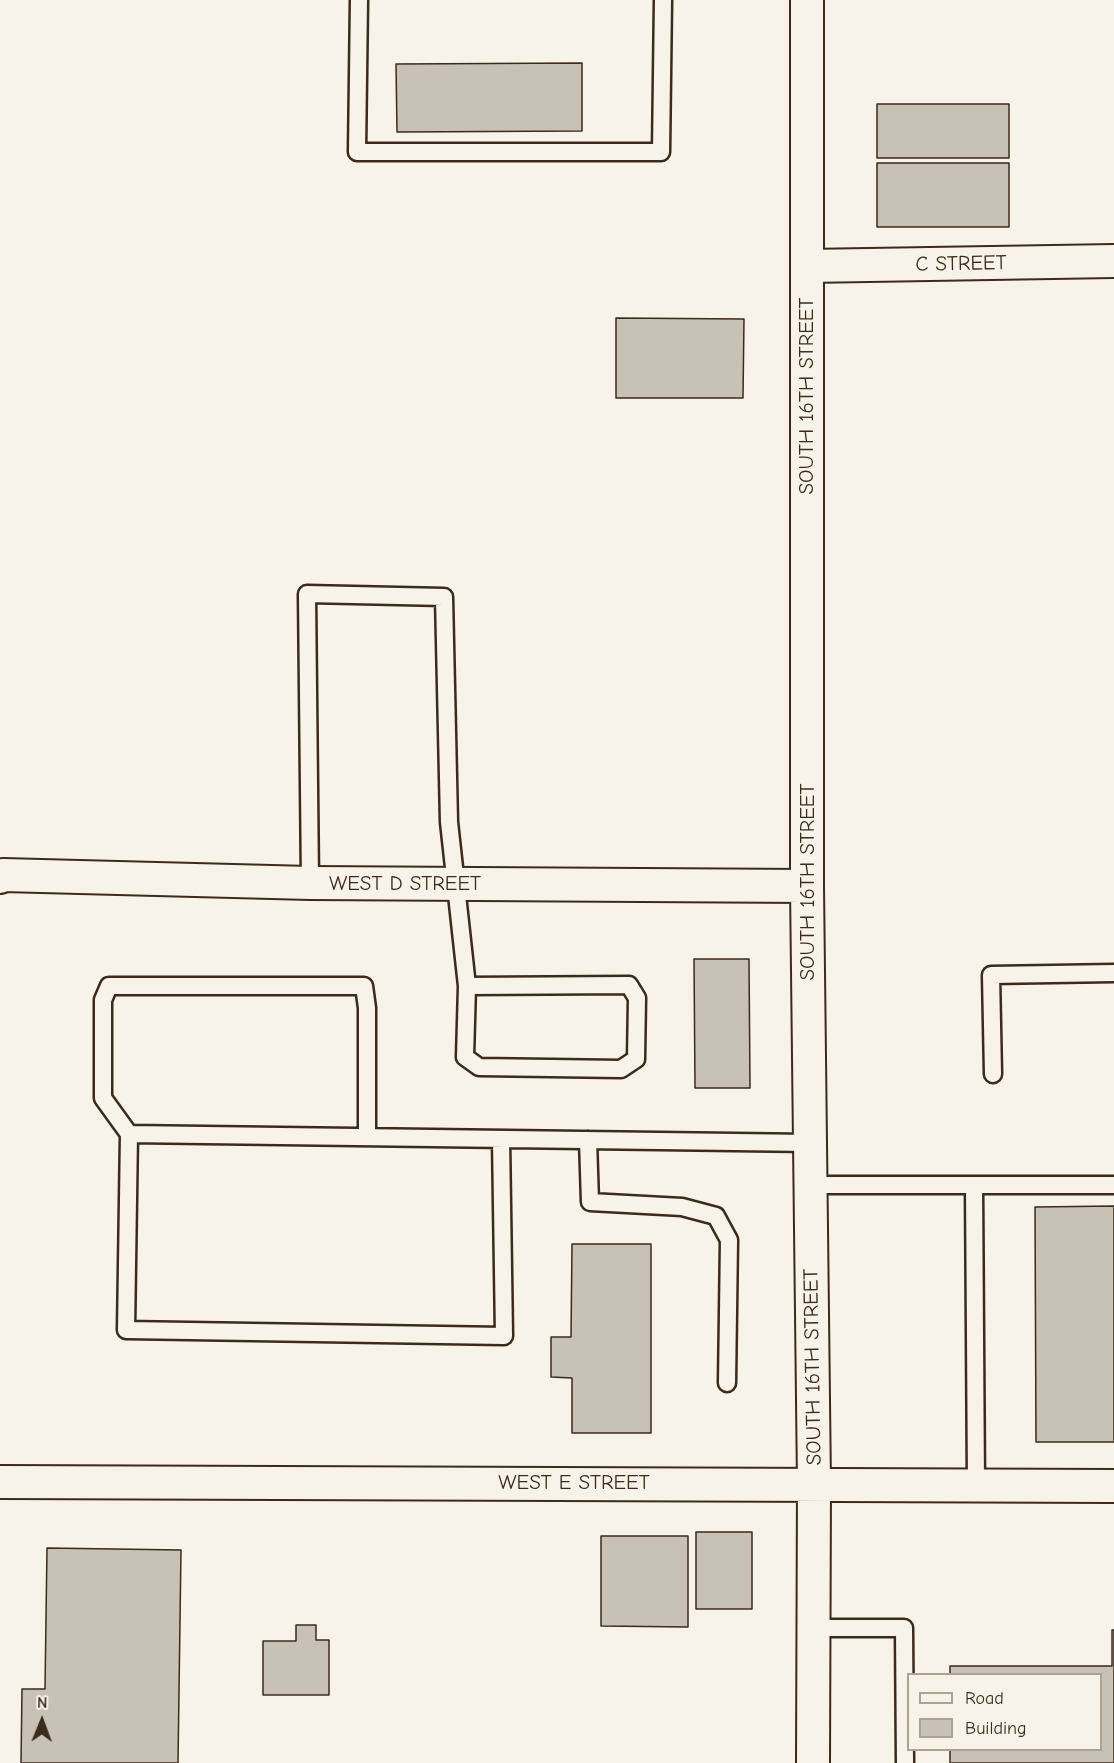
<!DOCTYPE html>
<html>
<head>
<meta charset="utf-8">
<style>
  body { margin:0 }
  #map { position:relative; width:1114px; height:1763px; overflow:hidden; background:#f7f3e8; font-family:"Comic Neue",sans-serif }
  canvas { display:block }
  .legend { position:absolute; left:907px; top:1673px; width:195px; height:78px; box-sizing:border-box; background:#f7f3e8; border:2px solid #aca397; margin:0; padding:8px 10px; list-style:none; font-size:18px; color:#3b2a1e }
  .legend li { display:flex; align-items:center; gap:12px; height:30px }
  .legend b { width:30px; border:2px solid #aca397 }
  .north { position:absolute; left:12px; top:1691px; width:60px; height:60px; -webkit-text-stroke:4px #f7f3e8; paint-order:stroke; rotate:1deg; font-size:16px; font-weight:700; line-height:24px; text-align:center; color:#3b2a1e }
  .north::after { content:''; display:block; margin:auto; width:21px; height:27px; background:#3b2a1e; clip-path:polygon(50% 0,100% 100%,50% 72%,0 100%) }
</style>
</head>
<body>
<div id="map">
<canvas width="1114" height="1763"></canvas>
<ul class="legend">
<li><b style="height:8px;background:#f7f3e8"></b>Road</li>
<li><b style="height:16px;background:#c8c1b6"></b>Building</li>
</ul>
<div class="north">N</div>
</div>
<script>
const context = document.querySelector('canvas').getContext('2d');
context.lineJoin = 'round';
function paint(path, color) { context.fillStyle = color; context.fill(path, 'evenodd'); }
function strokePath(path, color, width, dash) { context.strokeStyle = color; context.lineWidth = width; context.lineCap = dash ? 'butt' : 'round'; context.setLineDash(dash || []); context.stroke(path); }
function write(font, color, halo, rows, align = 'center') {
  context.font = font + ' "Comic Neue",sans-serif'; context.lineWidth = 6; context.setLineDash([]); context.textBaseline = 'middle'; context.strokeStyle = halo; context.fillStyle = color; for (const [text, x, y, turn = 0] of rows) {
    context.save(); context.translate(x, y); context.rotate((+turn || 0) * Math.PI / 180); context.textAlign = isNaN(turn) ? turn : align; if (halo) context.strokeText(text, 0, 0); context.fillText(text, 0, 0); context.restore();
  }
}
const building = new Path2D(`
  M582,63V131L397,132L396,64Z
  M877,104H1009V158H877Z
  M877,163H1009V227H877Z
  M616,318L744,319L743,398H616Z
  M694,959H749L750,1088H695Z
  M1114,1206V1442H1036L1035,1207Z
  M572,1244H651V1433H572V1378L551,1377V1337H571Z
  M696,1532H752V1609H696Z
  M601,1536H688V1627L601,1626Z
  M47,1548L181,1550L178,1763H21L22,1689H45Z
  M296,1625H316V1640H329V1695H263V1641H296Z
  M1112,1630H1114V1763H950V1750H1100V1674H950V1666H1112Z`);
paint(building, '#c8c1b6');
strokePath(building, '#3b2a1e', 1.5);
const service = new Path2D(`
  M359,0L357,152H661L663,0
  M310,883L307,594L444,597L449,822L467,986L465,1057L479,1067L621,1069L636,1059L637,998L629,985L467,986
  M993,1074L991,975L1114,973
  M129,1134L126,1330L504,1336L501,1139
  M367,1137V1008L364,986H109L103,1000V1098L129,1134L810,1143
  M588,1140L590,1202L682,1207L716,1216L729,1240L727,1383
  M811,1185H1114
  M974,1185L976,1486
  M813,1628H904L905,1763`);
const minor = new Path2D(`
  M807,0V886L814,1484L813,1763
  M807,266L1114,261
  M0,877L3,875L310,883L807,886
  M0,1482L1114,1486`);
strokePath(service, '#3b2a1e', 21);
strokePath(minor, '#3b2a1e', 36);
strokePath(service, '#f7f3e8', 16);
strokePath(minor, '#f7f3e8', 32);
write('21px', '#3b2a1e', '#f7f3e8', [
  ["C STREET",961,264,-1],
  ["SOUTH 16TH STREET",807,396,-90],
  ["SOUTH 16TH STREET",808,882,-90],
  ["WEST D STREET",405,884],
  ["SOUTH 16TH STREET",813,1367,-91],
  ["WEST E STREET",574,1483]
]);
</script>
</body>
</html>
